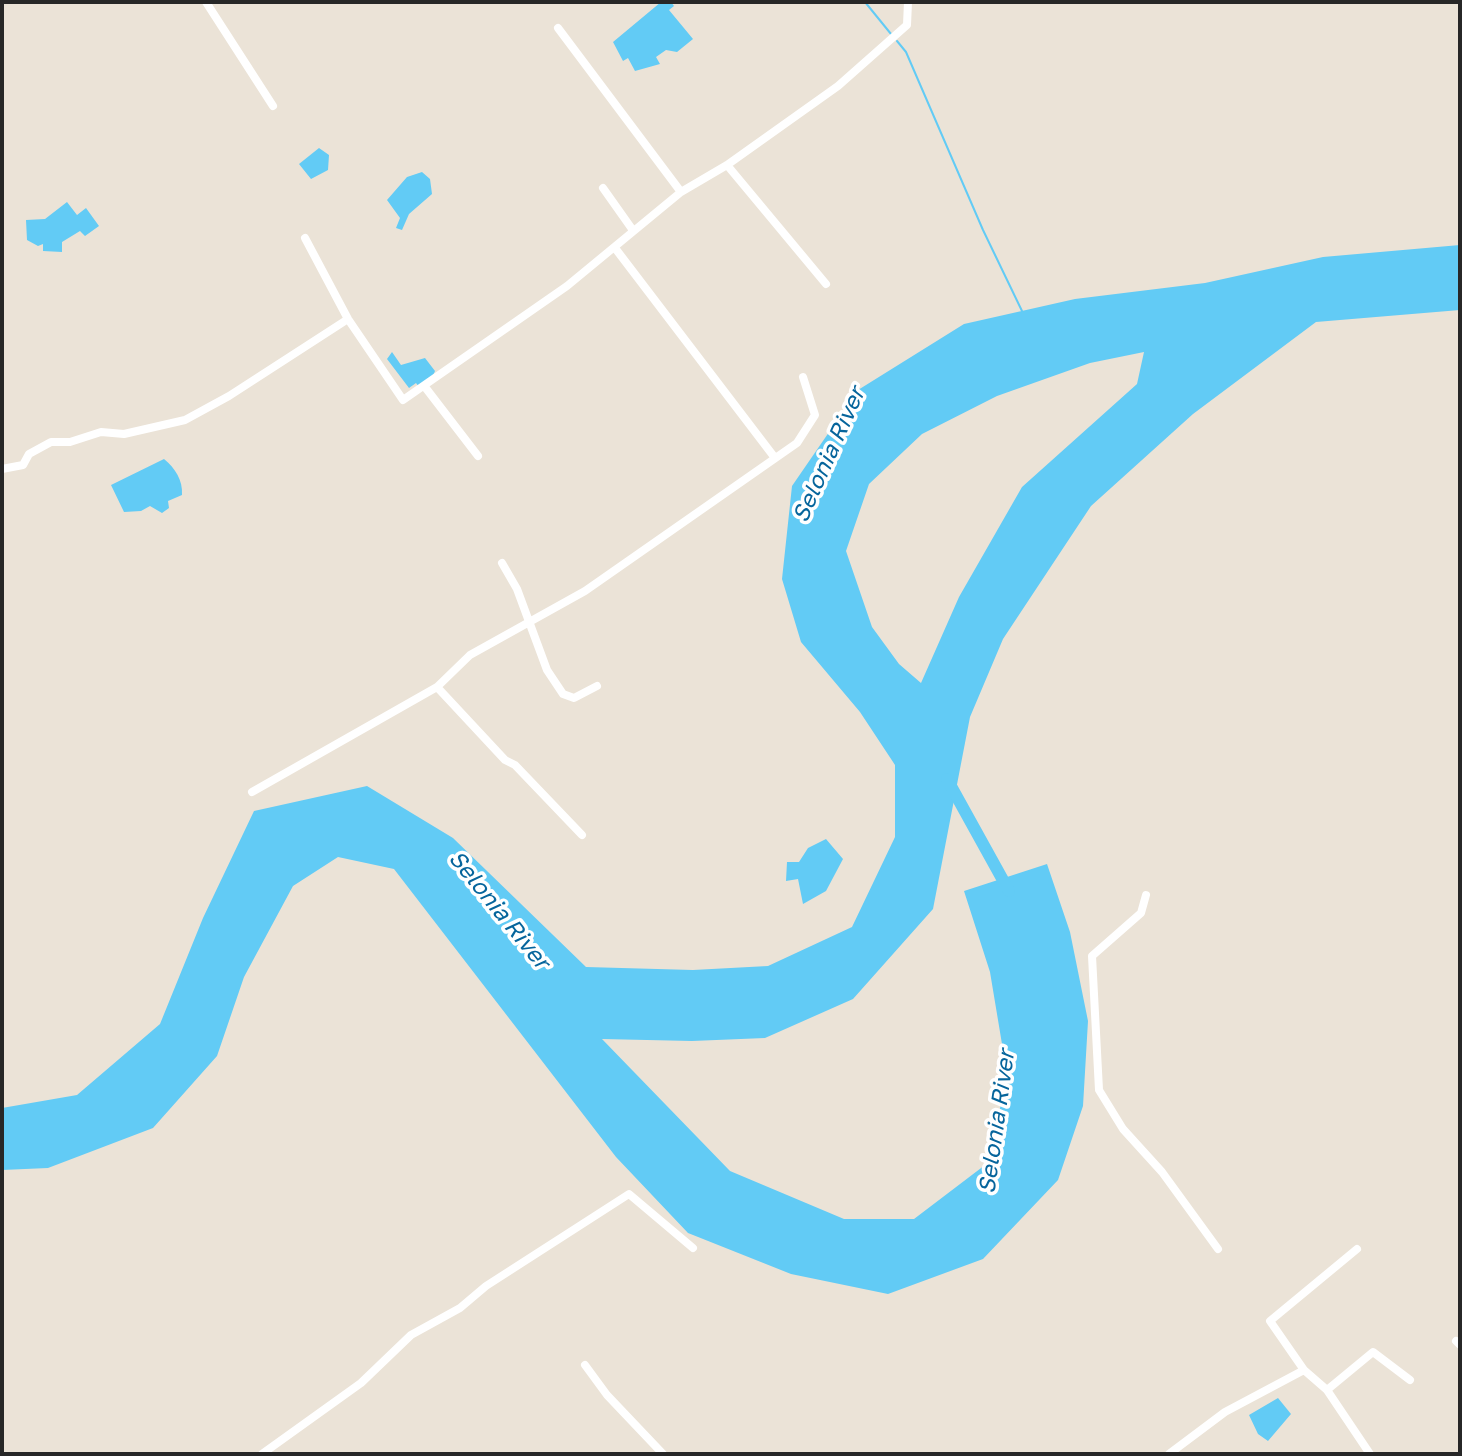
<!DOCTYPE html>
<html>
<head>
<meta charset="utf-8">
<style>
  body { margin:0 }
  #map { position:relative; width:1462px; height:1456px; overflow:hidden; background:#ebe3d7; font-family:"Golos Text",sans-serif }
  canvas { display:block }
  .frame { position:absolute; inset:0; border:4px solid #272727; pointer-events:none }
</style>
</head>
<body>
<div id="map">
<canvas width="1462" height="1456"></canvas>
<div class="frame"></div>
</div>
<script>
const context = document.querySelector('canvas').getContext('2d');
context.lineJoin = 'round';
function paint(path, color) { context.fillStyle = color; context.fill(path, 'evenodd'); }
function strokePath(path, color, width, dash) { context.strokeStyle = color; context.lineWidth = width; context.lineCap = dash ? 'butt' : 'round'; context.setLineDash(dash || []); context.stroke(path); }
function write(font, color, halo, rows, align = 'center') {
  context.font = font + ' "Golos Text",sans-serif'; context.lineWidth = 7; context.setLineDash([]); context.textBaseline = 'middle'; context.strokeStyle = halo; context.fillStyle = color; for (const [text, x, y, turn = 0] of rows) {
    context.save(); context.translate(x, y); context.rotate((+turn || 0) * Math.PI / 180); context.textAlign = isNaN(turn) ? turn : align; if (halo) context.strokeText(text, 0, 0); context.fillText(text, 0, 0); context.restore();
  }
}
paint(new Path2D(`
  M661,2H671L674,6L669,10L693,39L677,52L666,50L656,57L660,64L635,71L628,58L623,61L613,42Z
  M319,148L329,155L328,170L311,179L299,164Z
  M422,172L430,179L432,194L409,214L402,230L396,228L400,218L387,200L407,177Z
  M67,202L77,215L86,208L99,226L85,236L80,231L62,242V252L43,251V244L38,246L27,240L26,220L45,219Z
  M1460,245V310L1316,322L1193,414L1091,506L1003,639L970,717L933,909L853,999L765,1038L692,1041L602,1039L730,1171L844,1219H914L989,1162L1007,1074L990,972L964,891L1047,864L1070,932L1088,1021L1083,1106L1058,1180L983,1259L888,1294L791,1274L688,1233L616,1157L394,869L338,857L293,886L244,977L217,1056L153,1128L48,1168L2,1170V1108L77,1095L160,1024L203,918L254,811L367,786L453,838L586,967L693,970L768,966L852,927L895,837V765L860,712L801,642L782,579L792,486L858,390L964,324L1075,299L1205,283L1323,257ZM1144,352L1137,384L1022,487L959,597L921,683L899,664L872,627L846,551L869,484L922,434L997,396L1090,363Z
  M392,352L401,365L425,358L435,371L432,378L419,387L416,383L409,388L387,359Z
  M164,459C175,468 183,480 182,495L168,501L169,508L162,513L150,506L141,511L124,512L111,485Z
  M826,839L843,859L826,891L803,904L798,879L786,881L787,862H799L808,848Z
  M1278,1398L1291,1414L1268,1441L1258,1434L1249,1415Z`), '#62cbf5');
strokePath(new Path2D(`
  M865,2L891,34
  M897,41L906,52L983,230L1022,311`), '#62cbf5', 2);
strokePath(new Path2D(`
  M947,779L1009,891`), '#62cbf5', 12);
strokePath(new Path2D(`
  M206,2L273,106
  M558,28L681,192
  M727,165L826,284
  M603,188L632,229
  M305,238L348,319L403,400L567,286L681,192L727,165L838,86L907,25L908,2
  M615,248L775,458
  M425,387L478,456
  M2,469L23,465L29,454L51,442H70L101,432L124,434L185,420L229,396L348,319
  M502,563L517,589L547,670L563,694L574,698L597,686
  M437,687L505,760L515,765L582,835
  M252,792L437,687L470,655L585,591L797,443L815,415L803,377
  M1146,895L1141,913L1092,956L1099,1090L1123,1129L1162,1172L1218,1249
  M1357,1249L1270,1321L1304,1370L1327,1390L1370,1454
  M1456,1341L1460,1345
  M585,1365L607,1395L663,1454
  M1327,1390L1373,1352L1410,1380
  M262,1454L361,1383L411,1335L460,1308L486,1286L629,1194L693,1248
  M1169,1454L1225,1412L1304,1370`), '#fff', 8);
write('italic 23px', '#06659c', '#fff', [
  ["Selonia River",829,455,-66],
  ["Selonia River",499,910,51],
  ["Selonia River",997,1122,-82]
]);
</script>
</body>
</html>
